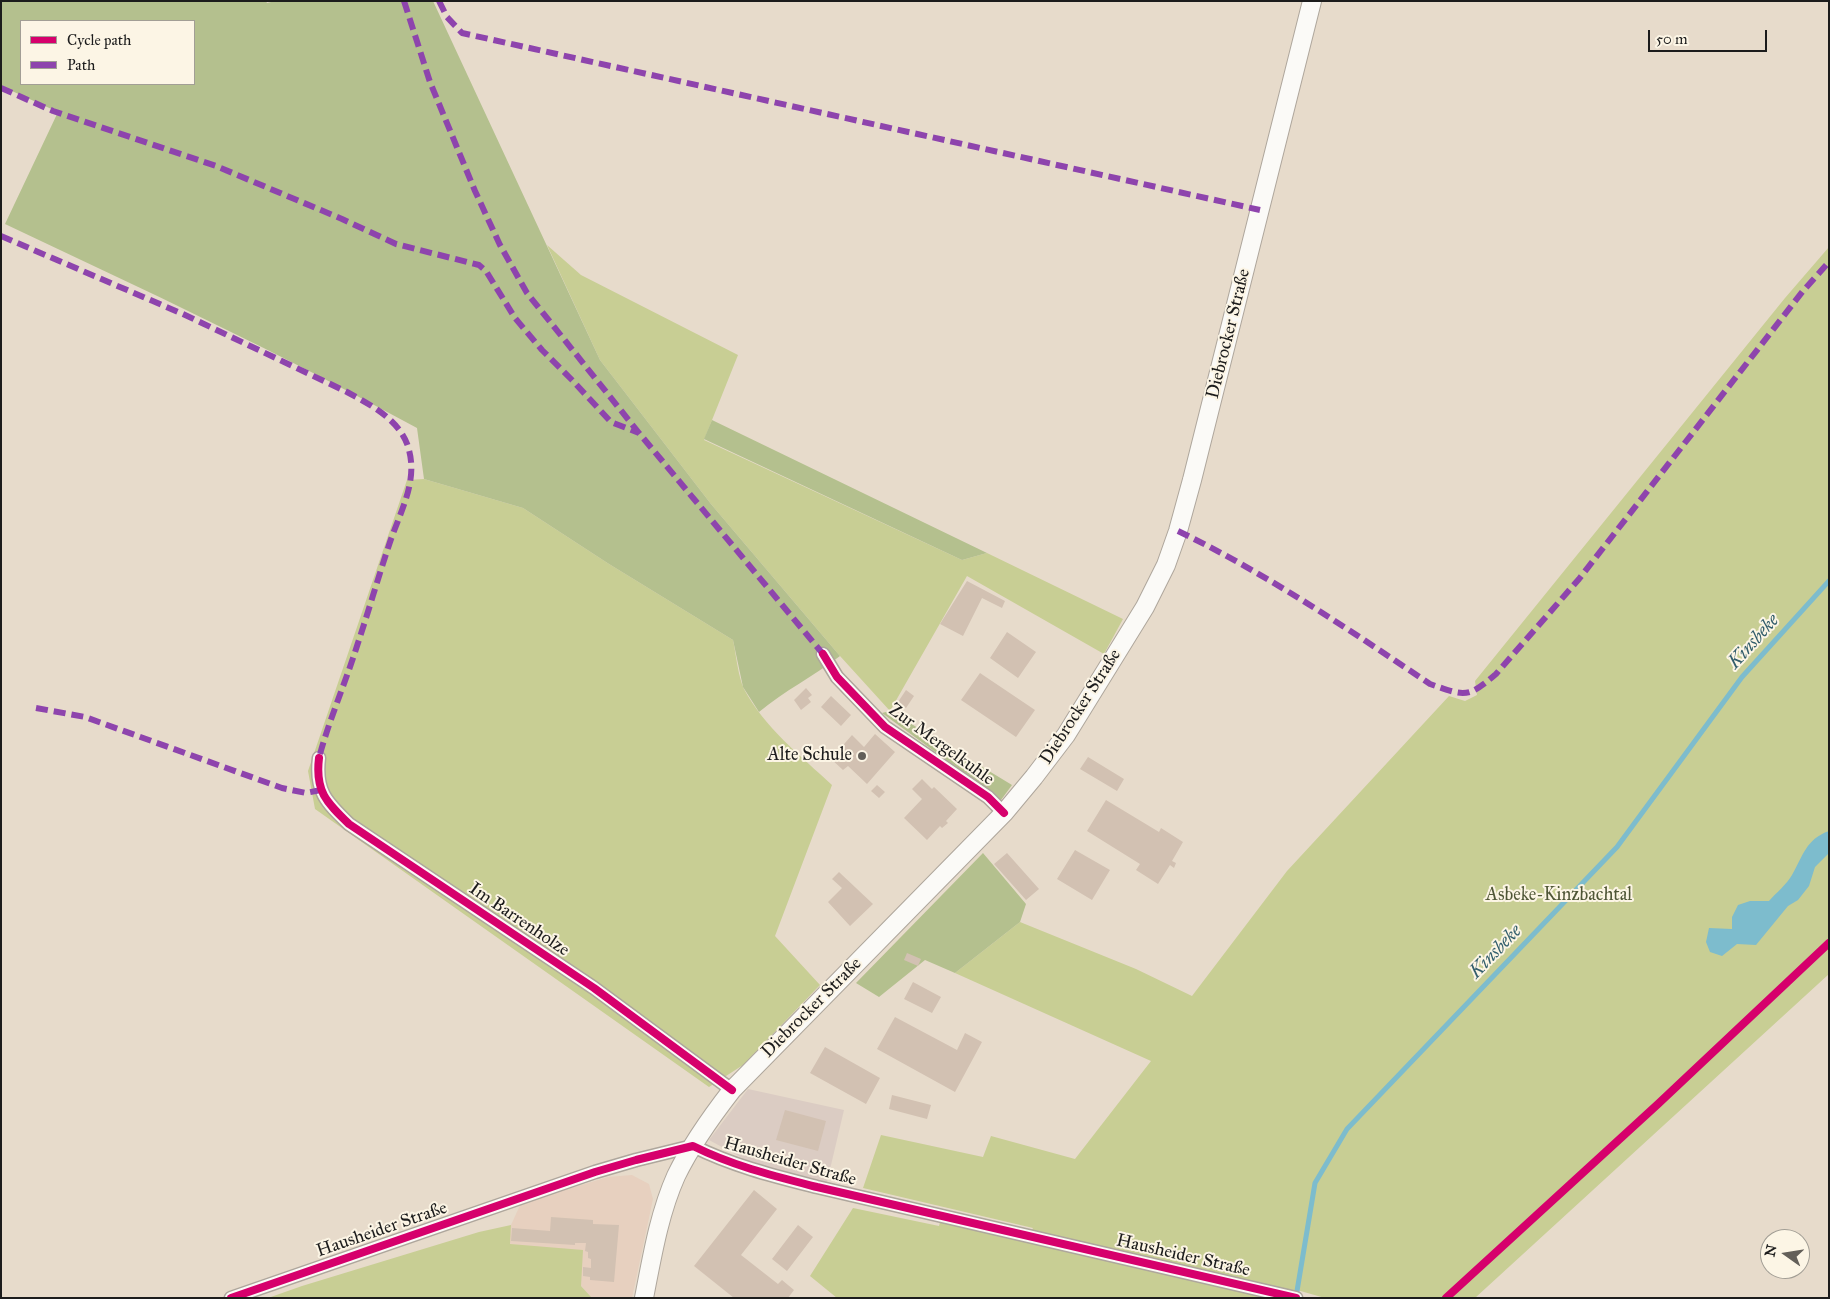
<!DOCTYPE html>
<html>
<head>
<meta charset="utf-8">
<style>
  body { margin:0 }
  #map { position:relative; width:1830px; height:1299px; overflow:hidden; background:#e7dbcb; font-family:"IM FELL Great Primer",serif }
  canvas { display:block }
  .frame { position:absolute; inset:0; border:2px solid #1c1c1c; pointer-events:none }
  .legend { position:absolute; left:20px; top:20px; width:175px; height:65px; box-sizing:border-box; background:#fcf5e5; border:1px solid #a29e95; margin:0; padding:6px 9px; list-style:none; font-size:15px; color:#1c1c1c }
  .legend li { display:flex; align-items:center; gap:10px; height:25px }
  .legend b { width:25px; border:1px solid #a29e95 }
  .north { position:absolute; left:1760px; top:1229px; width:50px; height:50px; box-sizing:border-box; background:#fcf5e5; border:1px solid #a29e95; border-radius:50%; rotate:283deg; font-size:14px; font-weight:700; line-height:20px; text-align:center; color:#1c1c1c }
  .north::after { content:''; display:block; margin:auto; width:18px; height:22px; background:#635f59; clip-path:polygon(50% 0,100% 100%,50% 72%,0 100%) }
  .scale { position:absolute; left:1648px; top:30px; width:119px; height:22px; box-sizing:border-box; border:2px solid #1c1c1c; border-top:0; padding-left:6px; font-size:15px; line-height:18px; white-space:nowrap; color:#1c1c1c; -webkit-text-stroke:4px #fcf5e5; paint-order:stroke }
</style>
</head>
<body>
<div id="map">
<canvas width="1830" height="1299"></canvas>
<div class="frame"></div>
<ul class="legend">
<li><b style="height:6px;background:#d6006c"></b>Cycle path</li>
<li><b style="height:6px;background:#8e44ad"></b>Path</li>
</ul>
<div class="north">N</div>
<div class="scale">50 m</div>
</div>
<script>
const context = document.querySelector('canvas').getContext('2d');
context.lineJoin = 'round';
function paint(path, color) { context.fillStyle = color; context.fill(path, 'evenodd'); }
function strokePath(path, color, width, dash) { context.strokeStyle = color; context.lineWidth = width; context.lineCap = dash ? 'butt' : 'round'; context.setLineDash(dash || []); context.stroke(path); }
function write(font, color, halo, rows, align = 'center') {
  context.font = font + ' "IM FELL Great Primer",serif'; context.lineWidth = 4; context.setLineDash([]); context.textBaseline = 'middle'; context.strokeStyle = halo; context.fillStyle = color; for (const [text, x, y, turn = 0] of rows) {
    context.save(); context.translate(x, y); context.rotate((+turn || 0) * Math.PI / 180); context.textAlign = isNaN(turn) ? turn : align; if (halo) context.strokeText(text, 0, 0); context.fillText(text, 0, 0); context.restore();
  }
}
paint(new Path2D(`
  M632,1175L649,1184L653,1199L632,1298H592L581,1286L509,1244L511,1225L521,1203L608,1177Z`), '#e7d0bf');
paint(new Path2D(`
  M748,1089L844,1110L827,1182L759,1167L709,1140Z`), '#dbccc3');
paint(new Path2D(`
  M547,245L581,275L738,355L704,440L962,560L987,553L1123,619L1104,654L967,576L890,711L840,656L711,504L600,360Z
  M1829,247V974L1475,1298H1325L1297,1290L1296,1298H837L810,1276L853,1208L939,1226L940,1222L1029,1236L1033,1228L863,1188L881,1135L983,1157L991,1136L1075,1159L1151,1061L955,973L1020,922L1136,969L1192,996L1287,871L1449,696L1465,701L1477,695L1475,681L1785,298Z
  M424,479L523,508L609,564L733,640C736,654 738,676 744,689C764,727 801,756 832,785L775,936L820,985L743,1065L709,1087L315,809L308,771L407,480Z
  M511,1225L510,1244L583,1250L581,1286L592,1298H268L302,1286L479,1232Z`), '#c8ce94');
paint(new Path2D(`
  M1,1H266L267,3L275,1H433L600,360L711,504L840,656C814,676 784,691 759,712L743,687L733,640L609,564L523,508L424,479L417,428C282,354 143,289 5,224L58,112L1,86ZM21,21H194V84H21Z
  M712,420L987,553L962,560L704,439Z
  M890,711L1012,785L1001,800L882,713Z
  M983,853L1026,904L1020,922L955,973L925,960L879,997L856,983Z`), '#b4c08e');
paint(new Path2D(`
  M1829,831V853L1815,867L1809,886L1798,900L1788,906L1756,945L1737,944L1722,956L1710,952L1706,942L1709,928L1732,929V917L1738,905L1750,901H1769C1776,893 1787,884 1792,875C1803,856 1806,839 1829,831Z`), '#7dbccd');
strokePath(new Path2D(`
  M1296,1297L1315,1183L1347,1129L1617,847L1742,677L1829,581`), '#7dbccd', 5);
paint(new Path2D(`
  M967,581L1005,601L1002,608L982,598L963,636L940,624Z
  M1007,632L1036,652L1018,678L990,658Z
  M980,673L1035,710L1016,737L961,700Z
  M806,688L812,695L808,698L811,702L801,710L794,700Z
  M906,690L914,696L906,708L898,702Z
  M831,696L851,715L841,726L821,707Z
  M875,734L895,752L867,784L848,766L843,770L831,759L852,735L864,747Z
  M1088,757L1124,779L1117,791L1080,769Z
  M922,779L932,789L934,787L957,809L946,821L948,823L942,828L940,826L927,840L904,818L922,799L912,789Z
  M877,785L885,792L879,798L871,791Z
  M1106,800L1159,832L1161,828L1183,842L1172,861L1176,863L1174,868L1170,865L1158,884L1136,870L1140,864L1087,831Z
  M1075,850L1110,870L1092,900L1057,879Z
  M1007,853L1039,889L1026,900L994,864Z
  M839,872L873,904L850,926L828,902L842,888L832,879Z
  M907,953L921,959L918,966L904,960Z
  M913,982L941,997L932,1013L904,999Z
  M895,1017L957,1050L965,1033L982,1042L955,1092L877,1049Z
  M825,1047L880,1078L866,1104L810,1073Z
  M892,1095L931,1105L927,1119L889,1109Z
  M785,1110L826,1121L818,1151L776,1140Z
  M754,1190L777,1209L741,1255L778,1284L782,1280L794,1290L788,1298H734L694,1266Z
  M551,1217L593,1220V1224L619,1225L614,1282L590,1280V1277L583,1276V1267L591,1268V1259L588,1258V1252L585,1251L586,1243H575V1245L511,1241L512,1228L550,1231Z
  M798,1225L813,1237L787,1271L772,1259Z`), '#d2c1b2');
const minor = new Path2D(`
  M823,654L837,677L885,727L988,797L1004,813
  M319,758C315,791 326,802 349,824L594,988L732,1090
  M231,1298L595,1172L636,1160L693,1146C733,1166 774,1176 817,1187L1296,1298`);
const secondary = new Path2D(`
  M644,1298C652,1257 659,1214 676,1176C691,1145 711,1117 732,1090L1004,813L1034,777L1066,735L1145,607L1166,565L1178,531L1192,480L1312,1`);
strokePath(minor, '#aea69c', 15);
strokePath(secondary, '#aea69c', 20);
strokePath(minor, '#fbfaf7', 12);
strokePath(secondary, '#fbfaf7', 18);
strokePath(new Path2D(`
  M404,1L430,82L475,191L500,245L527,293L639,433L823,654
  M439,1L447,17L462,33L1260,210
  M1,88L53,111L216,166L342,219L396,244L479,265L486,271L515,318L542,350L572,380L611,422L639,433
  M1,236L183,314L347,392C371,405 402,421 409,450C418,483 399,514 389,545C378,578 368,613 357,646C345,684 329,720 319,758
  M1178,531C1267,574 1348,629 1430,684C1465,696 1467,699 1496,674L1579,579L1803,291L1829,262
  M36,708L85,717L282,788L306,793L321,790`), '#8e44ad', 6, [12, 6]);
strokePath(new Path2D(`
  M823,654L837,677L885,727L988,797L1004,813
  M319,758C315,791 326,802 349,824L594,988L732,1090
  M231,1298L595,1172L636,1160L693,1146C733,1166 774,1176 817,1187L1296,1298
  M1446,1298L1658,1104L1829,943`), '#d6006c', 8);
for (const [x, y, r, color] of [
  [862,756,5,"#635f59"]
]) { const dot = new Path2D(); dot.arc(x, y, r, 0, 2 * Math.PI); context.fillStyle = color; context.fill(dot); strokePath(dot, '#fcf5e5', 2); }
write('18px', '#1c1c1c', '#fcf5e5', [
  ["Diebrocker Straße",1229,334,-76],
  ["Diebrocker Straße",1081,707,-57],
  ["Zur Mergelkuhle",941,745,36],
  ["Im Barrenholze",519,920,34],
  ["Diebrocker Straße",812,1008,-45],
  ["Hausheider Straße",790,1162,16],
  ["Hausheider Straße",382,1230,-19],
  ["Hausheider Straße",1183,1256,13]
]);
write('18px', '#1c1c1c', '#fcf5e5', [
  ["Alte Schule",852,756]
], 'right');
write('18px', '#4f5636', '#fcf5e5', [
  ["Asbeke-Kinzbachtal",1559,896]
]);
write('italic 19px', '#335e6c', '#fcf5e5', [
  ["Kinsbeke",1754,642,-48],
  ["Kinsbeke",1496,952,-46]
]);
</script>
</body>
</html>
